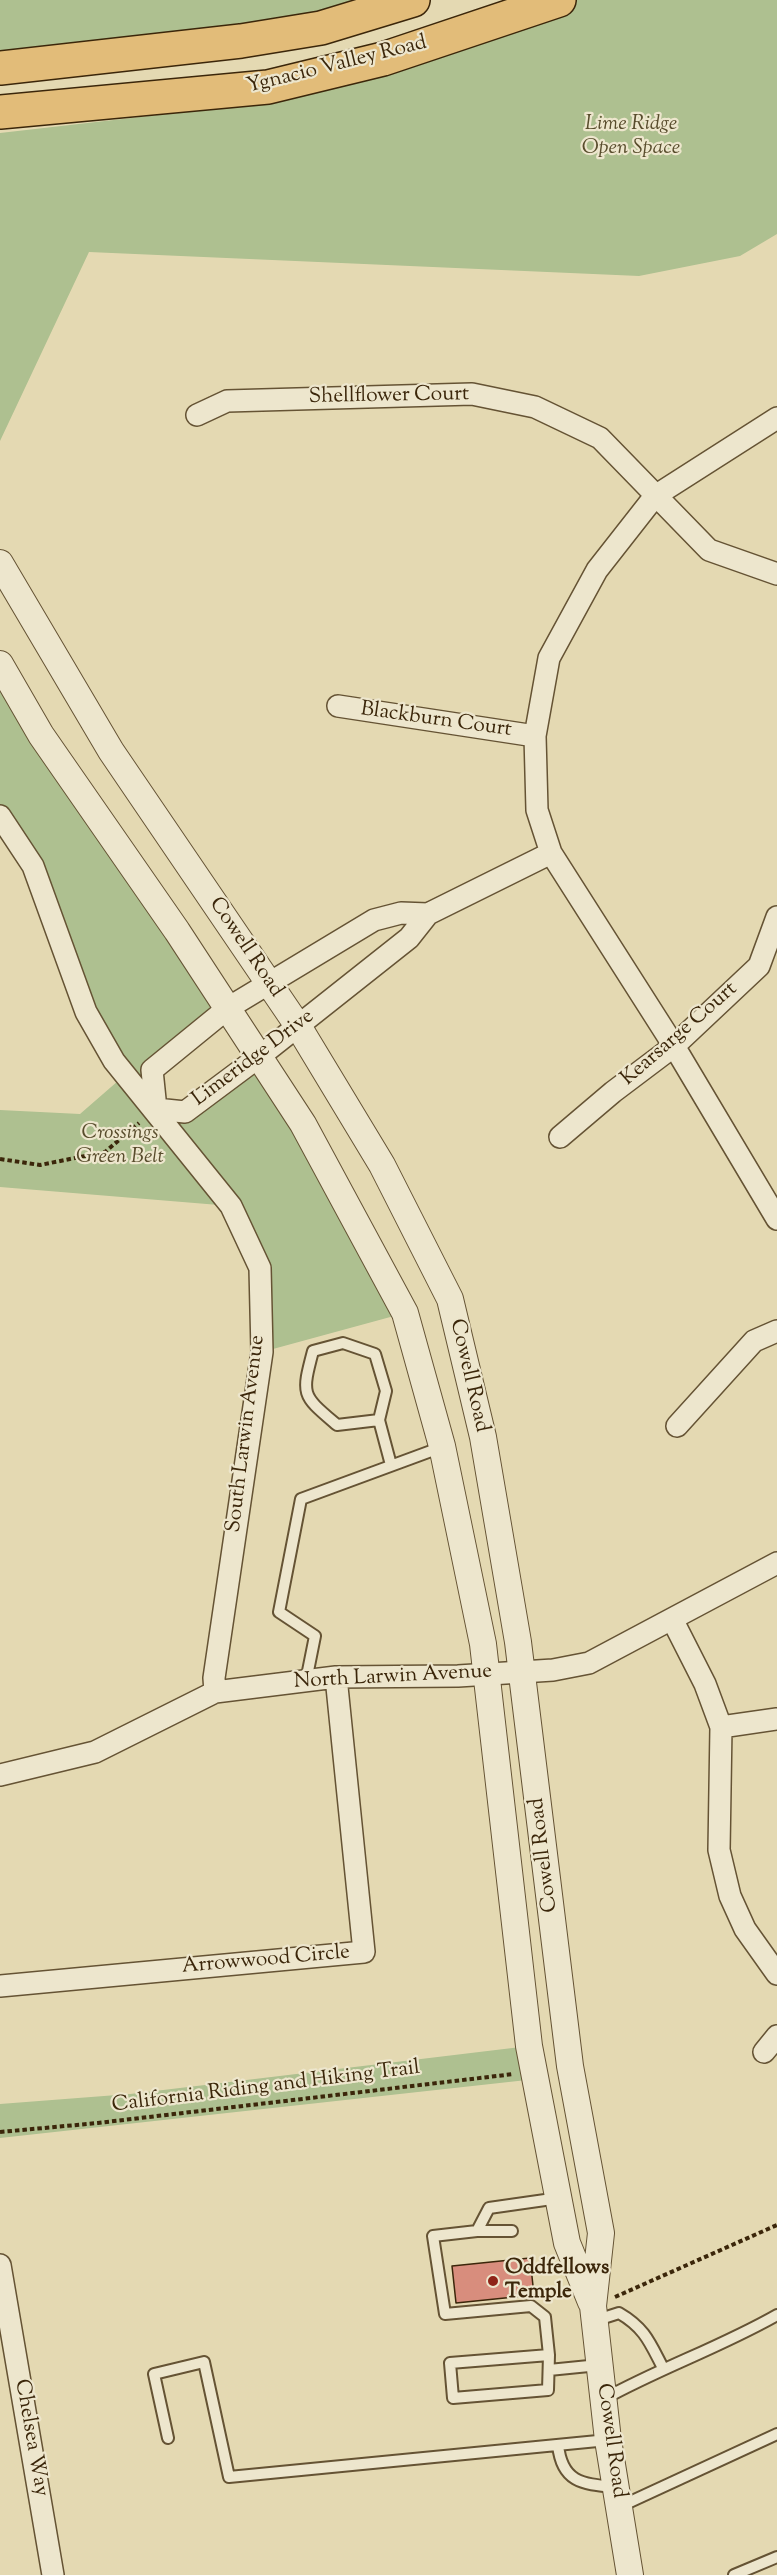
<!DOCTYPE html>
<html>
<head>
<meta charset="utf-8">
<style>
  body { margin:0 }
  canvas { display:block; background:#e4d9b2 }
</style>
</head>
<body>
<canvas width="777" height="2575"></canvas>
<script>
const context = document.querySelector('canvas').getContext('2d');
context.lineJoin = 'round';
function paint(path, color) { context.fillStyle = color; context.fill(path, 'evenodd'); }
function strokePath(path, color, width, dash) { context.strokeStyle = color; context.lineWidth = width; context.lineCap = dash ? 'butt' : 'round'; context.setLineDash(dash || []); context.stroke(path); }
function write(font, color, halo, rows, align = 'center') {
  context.font = font + ' "Sorts Mill Goudy",serif'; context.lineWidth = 4.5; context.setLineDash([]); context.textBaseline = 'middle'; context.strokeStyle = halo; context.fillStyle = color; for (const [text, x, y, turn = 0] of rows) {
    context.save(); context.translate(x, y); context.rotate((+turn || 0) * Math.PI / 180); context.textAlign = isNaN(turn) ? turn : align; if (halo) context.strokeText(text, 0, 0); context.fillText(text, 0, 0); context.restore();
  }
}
paint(new Path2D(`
  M0,0H398L0,68Z
  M559,0H777V234L740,256L639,276L89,252L0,441V133L201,110Z
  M0,664L228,1008L152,1070L156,1109L185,1112L260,1056L405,1313L262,1352L260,1268L231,1206L0,1187V1110L80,1114L126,1074L0,816Z
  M529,2046L536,2079L0,2138V2104L130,2094Z`), '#aec090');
const building = new Path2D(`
  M530,2258L534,2295L456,2303L452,2266Z`);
paint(building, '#d88d7d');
strokePath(building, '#3b260a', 1.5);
const service = new Path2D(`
  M379,1420L337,1425C302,1395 301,1396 313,1351L343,1343L375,1354L386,1391L379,1420L391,1465
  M306,1681L315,1636L279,1612L301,1499L442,1447
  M477,2231L433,2236L445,2314L531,2306L545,2317L549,2355L450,2363L453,2398L548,2390L549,2355
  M512,2231H477L489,2208L559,2198
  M594,2321L619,2313C645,2328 650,2343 663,2368
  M549,2370L599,2365
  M604,2399C660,2368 721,2347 777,2315
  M168,2438L154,2374L204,2362L229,2477L608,2440
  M558,2445C562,2483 583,2484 615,2487
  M619,2507L777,2434
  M734,2575L777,2557`);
const minor = new Path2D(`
  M197,415L227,401L472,394L535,407L600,438L709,550L777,574
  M777,418L655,496L597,570L549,658L535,736L537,810L551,853L674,1046L777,1219
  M338,706L535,736
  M0,816L33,866L86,1012L114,1061L231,1206L260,1268L262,1352L214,1678L215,1692
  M401,913L428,914L409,938L260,1056L185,1112L156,1109L152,1070L228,1008L374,920Z
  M428,914L551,853
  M560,1137L613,1092L674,1046L759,966L777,917
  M677,1426L754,1341L777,1331
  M672,1619L705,1684L721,1727L719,1850L730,1896L745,1929L777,1974
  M721,1727L777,1719
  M0,1775L95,1752L215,1692L336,1677L458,1676L553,1670L589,1663L777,1563
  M0,1986L364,1952L336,1677
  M764,2052L777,2036
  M0,2265L53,2575`);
const tertiary = new Path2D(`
  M0,563L111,751L298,1026L382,1165L450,1299L483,1437L518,1642L570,2066L601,2233L593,2306L608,2440L630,2575
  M0,664L41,735L177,931L303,1124L405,1313L442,1446L483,1644L529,2046L567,2243L591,2302`);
const trunk = new Path2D(`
  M0,68L241,41L321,28L413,0
  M0,112L268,87L383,59L559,0`);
strokePath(service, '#655334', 14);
strokePath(minor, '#655334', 24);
strokePath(tertiary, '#655334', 28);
strokePath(trunk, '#3b260a', 36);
strokePath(new Path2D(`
  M0,1159L40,1165L105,1152L139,1123
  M0,2132L98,2123L514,2074
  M615,2297L777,2225`), '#3b260a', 4, [4.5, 3]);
strokePath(service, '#ede6cd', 10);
strokePath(minor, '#ede6cd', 21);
strokePath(tertiary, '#ede6cd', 26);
strokePath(trunk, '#e2bc79', 33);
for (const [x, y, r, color] of [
  [493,2281,6,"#8f2418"]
]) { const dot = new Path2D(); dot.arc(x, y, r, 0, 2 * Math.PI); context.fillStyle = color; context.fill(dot); strokePath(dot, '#ede6cd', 2); }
write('21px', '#3b260a', '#ede6cd', [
  ["Ygnacio Valley Road",337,66,-14],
  ["Shellflower Court",389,397,-1],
  ["Blackburn Court",436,721,8],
  ["Cowell Road",245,948,56],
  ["Kearsarge Court",680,1035,-41],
  ["Limeridge Drive",254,1059,-37],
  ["Cowell Road",468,1376,77],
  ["South Larwin Avenue",247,1434,-83],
  ["North Larwin Avenue",393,1678,-3],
  ["Cowell Road",545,1855,-97],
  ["Arrowwood Circle",266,1961,-5],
  ["California Riding and Hiking Trail",266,2088,-7],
  ["Chelsea Way",30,2438,80],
  ["Cowell Road",610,2441,82]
]);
write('italic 21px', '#584c2c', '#ede6cd', [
  ["Lime Ridge",631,125],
  ["Open Space",631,149],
  ["Crossings",120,1134],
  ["Green Belt",120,1158]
]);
write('bold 21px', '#3b260a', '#ede6cd', [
  ["Oddfellows",505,2269],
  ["Temple",505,2293]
], 'left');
</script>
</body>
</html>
